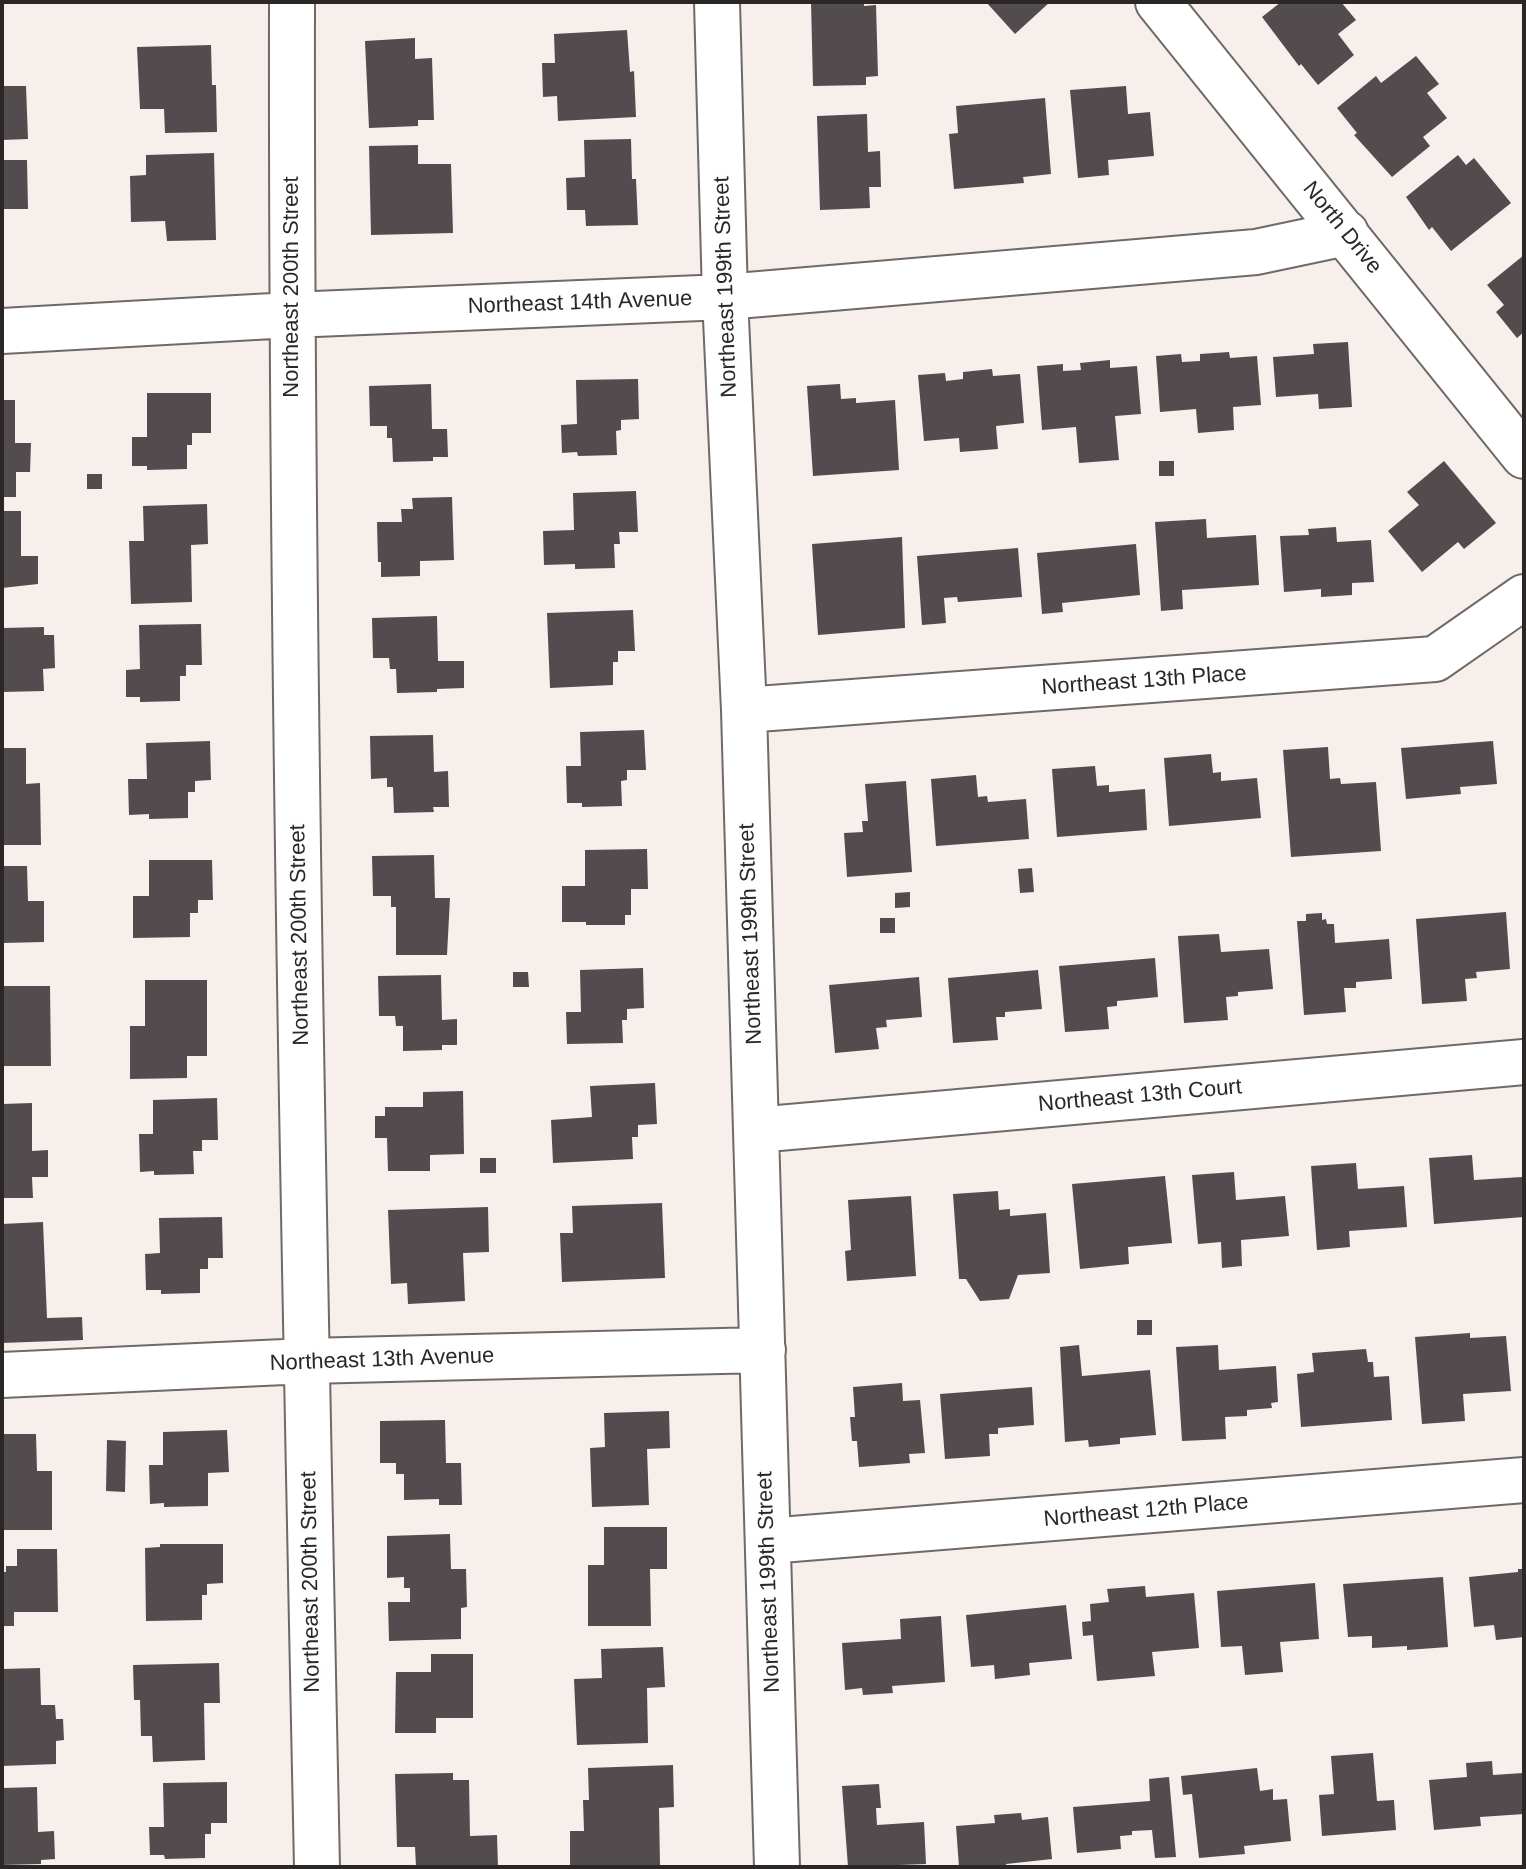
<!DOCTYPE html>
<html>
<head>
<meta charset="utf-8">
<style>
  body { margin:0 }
  #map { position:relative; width:1526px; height:1869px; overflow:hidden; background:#f7efeb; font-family:Arial,sans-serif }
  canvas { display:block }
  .frame { position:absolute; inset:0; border:4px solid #2a2726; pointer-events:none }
</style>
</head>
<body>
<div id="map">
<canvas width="1526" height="1869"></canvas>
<div class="frame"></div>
</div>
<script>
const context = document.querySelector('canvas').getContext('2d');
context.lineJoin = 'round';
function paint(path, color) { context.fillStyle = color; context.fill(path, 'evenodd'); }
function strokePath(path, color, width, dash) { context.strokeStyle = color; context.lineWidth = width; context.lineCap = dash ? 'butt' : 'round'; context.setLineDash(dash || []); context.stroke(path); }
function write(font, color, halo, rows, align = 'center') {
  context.font = font + ' Arial,sans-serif'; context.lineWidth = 8; context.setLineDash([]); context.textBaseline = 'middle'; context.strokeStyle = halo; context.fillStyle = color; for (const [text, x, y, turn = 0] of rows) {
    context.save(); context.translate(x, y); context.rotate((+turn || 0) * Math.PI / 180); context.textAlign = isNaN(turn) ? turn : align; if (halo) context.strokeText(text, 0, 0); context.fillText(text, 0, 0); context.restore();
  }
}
paint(new Path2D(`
  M811,2H864V6L876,5L878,76L866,77V85L813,86Z
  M986,2H1050L1015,34Z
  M1281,2H1341L1356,20L1338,34L1354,55L1318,85L1301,64L1299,66L1262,17Z
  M627,30L630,72L634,71L636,117L558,121L557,96L543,97L542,63H555L554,34Z
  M415,38V59L432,58L434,120H418V126L369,128L365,41Z
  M211,45L212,85H216L217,132L165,133L164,109H140L137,47Z
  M1416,56L1439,84L1427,93L1447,118L1423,137L1430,146L1392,177L1354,135L1357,133L1337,108L1376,76L1381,83Z
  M2,86H26L28,139L2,140Z
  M1126,86L1128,114L1150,112L1154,156L1108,160L1109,175L1078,178L1070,90Z
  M1045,98L1051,174L1023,177L1024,183L954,189L949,134L958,133L956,106Z
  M867,114L868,152L880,151L881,187H869L870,208L820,210L817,116Z
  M631,139L632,179H636L638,225L586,226L585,210H567L566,178L585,177L584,140Z
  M418,145V164H451L453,233L371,235L369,146Z
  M214,153L216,240L167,241L165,221L131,222L130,176L146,175V155Z
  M1458,155L1466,165L1474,158L1511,203L1451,251L1432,227L1429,230L1406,197Z
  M2,160H27L28,209H2Z
  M1524,255V332L1517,338L1496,312L1504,305L1487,285Z
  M1348,342L1352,407L1319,409L1318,394L1276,397L1273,357L1314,354L1313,344Z
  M1229,352L1230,358L1257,356L1261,405L1233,407L1234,430L1198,433L1196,409L1160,412L1156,356L1181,354L1182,362L1200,361V354Z
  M1110,360V368L1137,366L1141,414L1115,416L1119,460L1079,463L1076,427L1042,430L1037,366L1063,364V371L1081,370L1080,363Z
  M992,369L993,376L1020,374L1024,423L996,426L998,449L960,452L959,438L924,441L918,375L945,373L946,381L963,379V372Z
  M638,379L639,419L621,420V430L616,431L617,455L578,456L577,452L562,453L561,425L577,424L576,380Z
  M431,384L432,429H447L448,457H433V461L393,462L392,438H387V426H370L369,386Z
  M840,384L841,399L856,398V403L895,400L899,470L813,476L807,386Z
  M147,393H211V433H192V445H187V469L147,470V466H132V437H147Z
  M2,400H15V443H31L30,472H16V497H2Z
  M1159,461H1174V476H1159Z
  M1444,461L1496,523L1464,549L1458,542L1422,572L1388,531L1419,505L1407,492Z
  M87,474H102V489H87Z
  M636,491L638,532H619L620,544H614L615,568L575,569V564L544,565L543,531L574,530L573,493Z
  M452,497L454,560L420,561V576L381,577V562H378L377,522H402L401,509H413L412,498Z
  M207,504L208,544L191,545L192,602L131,604L129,541H144L143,506Z
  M2,511H21V556H38V584L2,588Z
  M1206,519L1207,538L1256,535L1259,585L1182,590L1183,609L1161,611L1155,522Z
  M1336,527L1337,542L1371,540L1374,582L1352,583V595L1321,597V589L1284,592L1280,536L1309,535L1308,529Z
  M902,537L905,628L818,635L812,544Z
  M1136,544L1140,595L1062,603L1063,612L1042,614L1037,553Z
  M1018,548L1022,597L958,602L957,597L944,598L946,623L922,625L917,556Z
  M633,610L635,651H618V662H613V685L550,688L547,613Z
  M437,616L438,661H464V688L437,689V692L397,693L396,669H390L389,658H373L372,618Z
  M201,624L202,665H186V676H180V701L140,702V697H126V670L140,669L139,625Z
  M44,627V635H54L55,668L43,669L44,691L2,692L3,628Z
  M644,730L646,770H627V780L621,781L622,806L582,807V803H567L566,766H581L580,732Z
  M433,735L434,772L448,771L449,807H433L434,812L394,813L393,787H387V778L371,779L370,736Z
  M210,741L211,780L195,781V792H188V818L149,819V814L129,815L128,779H147L146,743Z
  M1493,741L1497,784L1460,787L1461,794L1406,799L1401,748Z
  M1328,747L1330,779L1340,778L1341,784L1376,782L1381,851L1291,857L1283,750Z
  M2,748H26V784L40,783L41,845H2Z
  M1211,754L1213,773L1221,772V781L1257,778L1261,818L1169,826L1164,758Z
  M1095,766L1097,786L1109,785V792L1145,789L1147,830L1057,837L1052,769Z
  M976,775L978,797L987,796L988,802L1026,799L1029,839L936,846L931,779Z
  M906,781L912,872L847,877L844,833L863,832L862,821H868L865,784Z
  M647,849L648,889H631V915H625V925H586V922H562V886H585V850Z
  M434,855L435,898H450L447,955H396V907H391V896H373L372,856Z
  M149,860H212L213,900H198V913H190V937L133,938V896H149Z
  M2,866H27L28,901H44V942L2,943Z
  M1032,868L1034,892L1020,893L1018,869Z
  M910,892V907L895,908V893Z
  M1506,912L1510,969L1476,972L1477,978L1465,979L1467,1001L1422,1004L1416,919Z
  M1322,913V920L1326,919L1327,924H1334L1335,943L1389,939L1392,979L1356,982V988H1344L1346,1012L1304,1015L1297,921H1306V914Z
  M880,918H895V933H880Z
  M1219,934L1221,952L1269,949L1273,989L1238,992V996L1226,997L1228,1020L1184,1023L1178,936Z
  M1155,958L1158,997L1117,1001V1006L1107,1007L1109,1029L1065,1032L1059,966Z
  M643,968L644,1008L627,1009V1020H622L623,1043L567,1044L566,1012H581L580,970Z
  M1038,970L1042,1009L1005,1012V1017H996L998,1040L953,1043L948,978Z
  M513,972H528L529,987H513Z
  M441,975L442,1020L457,1019V1045H442V1050L403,1051V1026H396L395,1016H379L378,976Z
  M919,977L922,1017L886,1020L887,1027L876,1028L879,1049L835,1053L829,985Z
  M145,980H207V1056H187V1078L130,1079V1026H145Z
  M2,986H50L51,1066H2Z
  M655,1083L657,1124L638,1125V1137H632L633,1159L553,1163L551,1120L592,1117L590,1086Z
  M463,1091L464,1154L430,1155V1171H388L387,1138H375V1116H385V1107H423V1092Z
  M217,1098L218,1140H202V1151H193L194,1174L154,1175V1171L140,1172L139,1134H153V1100Z
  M32,1103V1151L48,1150V1177H32L33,1198H2V1104Z
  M1472,1155L1474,1180L1522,1177L1524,1217L1434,1224L1429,1158Z
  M480,1158H496V1173H480Z
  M1356,1163L1358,1189L1404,1186L1407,1227L1349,1231L1350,1247L1317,1250L1311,1166Z
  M1234,1172L1236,1200L1285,1196L1289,1236L1241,1240L1242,1266L1222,1268L1221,1242L1198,1244L1192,1175Z
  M1165,1176L1172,1243L1128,1247L1129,1264L1080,1269L1072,1184Z
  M998,1191L999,1210L1010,1209V1216L1046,1213L1050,1273L1018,1275L1009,1299L980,1301L966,1279H959L953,1194Z
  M911,1196L916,1276L847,1281L845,1251L851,1250L848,1200Z
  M662,1203L665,1278L562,1282L560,1233H573L572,1206Z
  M488,1207L489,1252L463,1253L465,1301L408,1304L407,1283L391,1284L388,1210Z
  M222,1217L223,1258H208V1269H200V1293L161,1294V1290H146L145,1254L160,1253L159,1218Z
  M43,1222L47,1318L82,1317L83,1340L2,1343V1224Z
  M1137,1320H1152V1335H1137Z
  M1470,1333V1338L1506,1336L1511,1391L1463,1394L1465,1421L1422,1424L1415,1337Z
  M1079,1345L1082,1376L1150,1370L1156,1435L1120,1438V1444L1089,1447L1088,1440L1065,1442L1060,1347Z
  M1218,1345L1219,1370L1276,1366L1278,1402L1271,1403L1272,1408L1247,1410V1416L1225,1417L1226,1439L1182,1441L1176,1347Z
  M1366,1349L1368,1362H1373L1374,1377L1389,1376L1392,1420L1301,1427L1297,1374L1314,1372L1312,1353Z
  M902,1383L903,1401L920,1400L925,1453L909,1454L910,1463L859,1467L857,1441H852L850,1417H855L853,1387Z
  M1032,1387L1034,1425L998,1428V1434H989L990,1456L945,1459L940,1394Z
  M669,1411L670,1448L647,1449L649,1505L592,1507L590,1448L605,1447L604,1413Z
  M445,1420L446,1463H461L462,1505H439V1499L404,1500V1474H396V1463H380V1421Z
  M227,1430L229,1472L208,1473V1506L164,1507V1503L150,1504L149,1465H163V1432Z
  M2,1434H36L37,1471H52V1530H2Z
  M107,1440L126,1441L125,1492L106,1491Z
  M604,1527H667V1569H650L651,1626H588V1565H604Z
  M450,1534L451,1569H466L467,1607L461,1608V1639L389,1641L388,1602H410V1588H404V1577L387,1578V1536Z
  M160,1544H223V1583L207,1584V1595H202V1620L146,1621L145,1548L160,1547Z
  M17,1549H57L58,1612H14V1626H2V1572H6V1566H17Z
  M1518,1569H1524V1637L1496,1640L1494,1625L1474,1627L1469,1577L1518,1572Z
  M1443,1577L1448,1647L1407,1650V1646L1372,1648V1636L1348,1637L1343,1584Z
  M1315,1583L1319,1639L1280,1642L1283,1672L1245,1675L1242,1646L1221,1647L1217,1591Z
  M1145,1586L1146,1597L1194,1593L1199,1648L1152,1652L1155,1676L1097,1681L1093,1635L1083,1636L1082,1622L1091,1621L1090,1604L1109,1602L1107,1589Z
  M1066,1605L1072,1659L1029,1663L1030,1675L995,1679L994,1665L971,1667L966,1615Z
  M941,1616L945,1682L892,1686L893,1693L863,1695L862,1688L845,1690L842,1643L901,1639L900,1619Z
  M663,1647L665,1687L647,1688L648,1743L577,1745L574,1679L602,1678L601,1649Z
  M431,1654H473V1718H436V1733H395L396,1672H431Z
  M219,1663L220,1703H204L205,1760L153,1762L152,1736H141L140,1700H134L133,1665Z
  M40,1668L41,1705H55L56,1719H63L64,1740L56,1741V1764L2,1766V1669Z
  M1373,1753L1377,1801L1394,1800L1396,1830L1322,1836L1319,1795L1334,1794L1331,1756Z
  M1492,1761L1493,1775L1523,1773L1524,1814L1480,1817L1481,1826L1434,1830L1429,1780L1467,1777L1466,1763Z
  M673,1765L674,1807L659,1808L660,1865L570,1867V1831H584L583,1800H589L588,1768Z
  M1257,1768L1260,1791L1273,1789V1800L1287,1799L1291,1841L1244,1846L1245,1854L1199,1858L1192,1794L1183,1795L1181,1776Z
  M453,1773V1780H469L470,1836L497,1835L498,1867H416L415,1847H397L395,1774Z
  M1169,1777L1176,1857L1155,1858L1152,1830L1132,1831V1835L1120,1836L1121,1849L1077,1853L1073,1807L1150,1801L1149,1779Z
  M227,1782V1823H211V1834H205V1858L165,1859L164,1855H150L149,1827H164L163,1783Z
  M879,1784L881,1808H876L877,1825L924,1822L926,1864L848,1867L842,1786Z
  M37,1787L38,1832L54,1831L55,1859L41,1860V1864L2,1865V1788Z
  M1021,1813L1022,1820L1048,1817L1052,1859L1006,1864L1007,1867H959L956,1826L995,1823L994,1815Z`), '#524c4e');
const minor = new Path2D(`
  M292,2C291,624 304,1245 317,1867
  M717,2L725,297L744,710L777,1867
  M1158,2L1524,456
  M2,331L291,315L725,297L1256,252L1346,233
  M744,710L1435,659L1524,597
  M756,1130L1524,1062
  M2,1375L306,1361L763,1350
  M768,1541L1524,1480`);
strokePath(minor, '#706966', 48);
strokePath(minor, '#fff', 44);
write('22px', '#2a2726', '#fefefe', [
  ["North Drive",1342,228,51],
  ["Northeast 200th Street",292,287,-90],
  ["Northeast 199th Street",726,287,-92],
  ["Northeast 14th Avenue",580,303,-2],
  ["Northeast 13th Place",1144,681,-4],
  ["Northeast 199th Street",751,934,-92],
  ["Northeast 200th Street",300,935,-91],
  ["Northeast 13th Court",1140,1096,-5],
  ["Northeast 13th Avenue",382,1360,-2],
  ["Northeast 12th Place",1146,1511,-5],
  ["Northeast 200th Street",311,1582,-91],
  ["Northeast 199th Street",769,1582,-92]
]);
</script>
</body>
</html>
